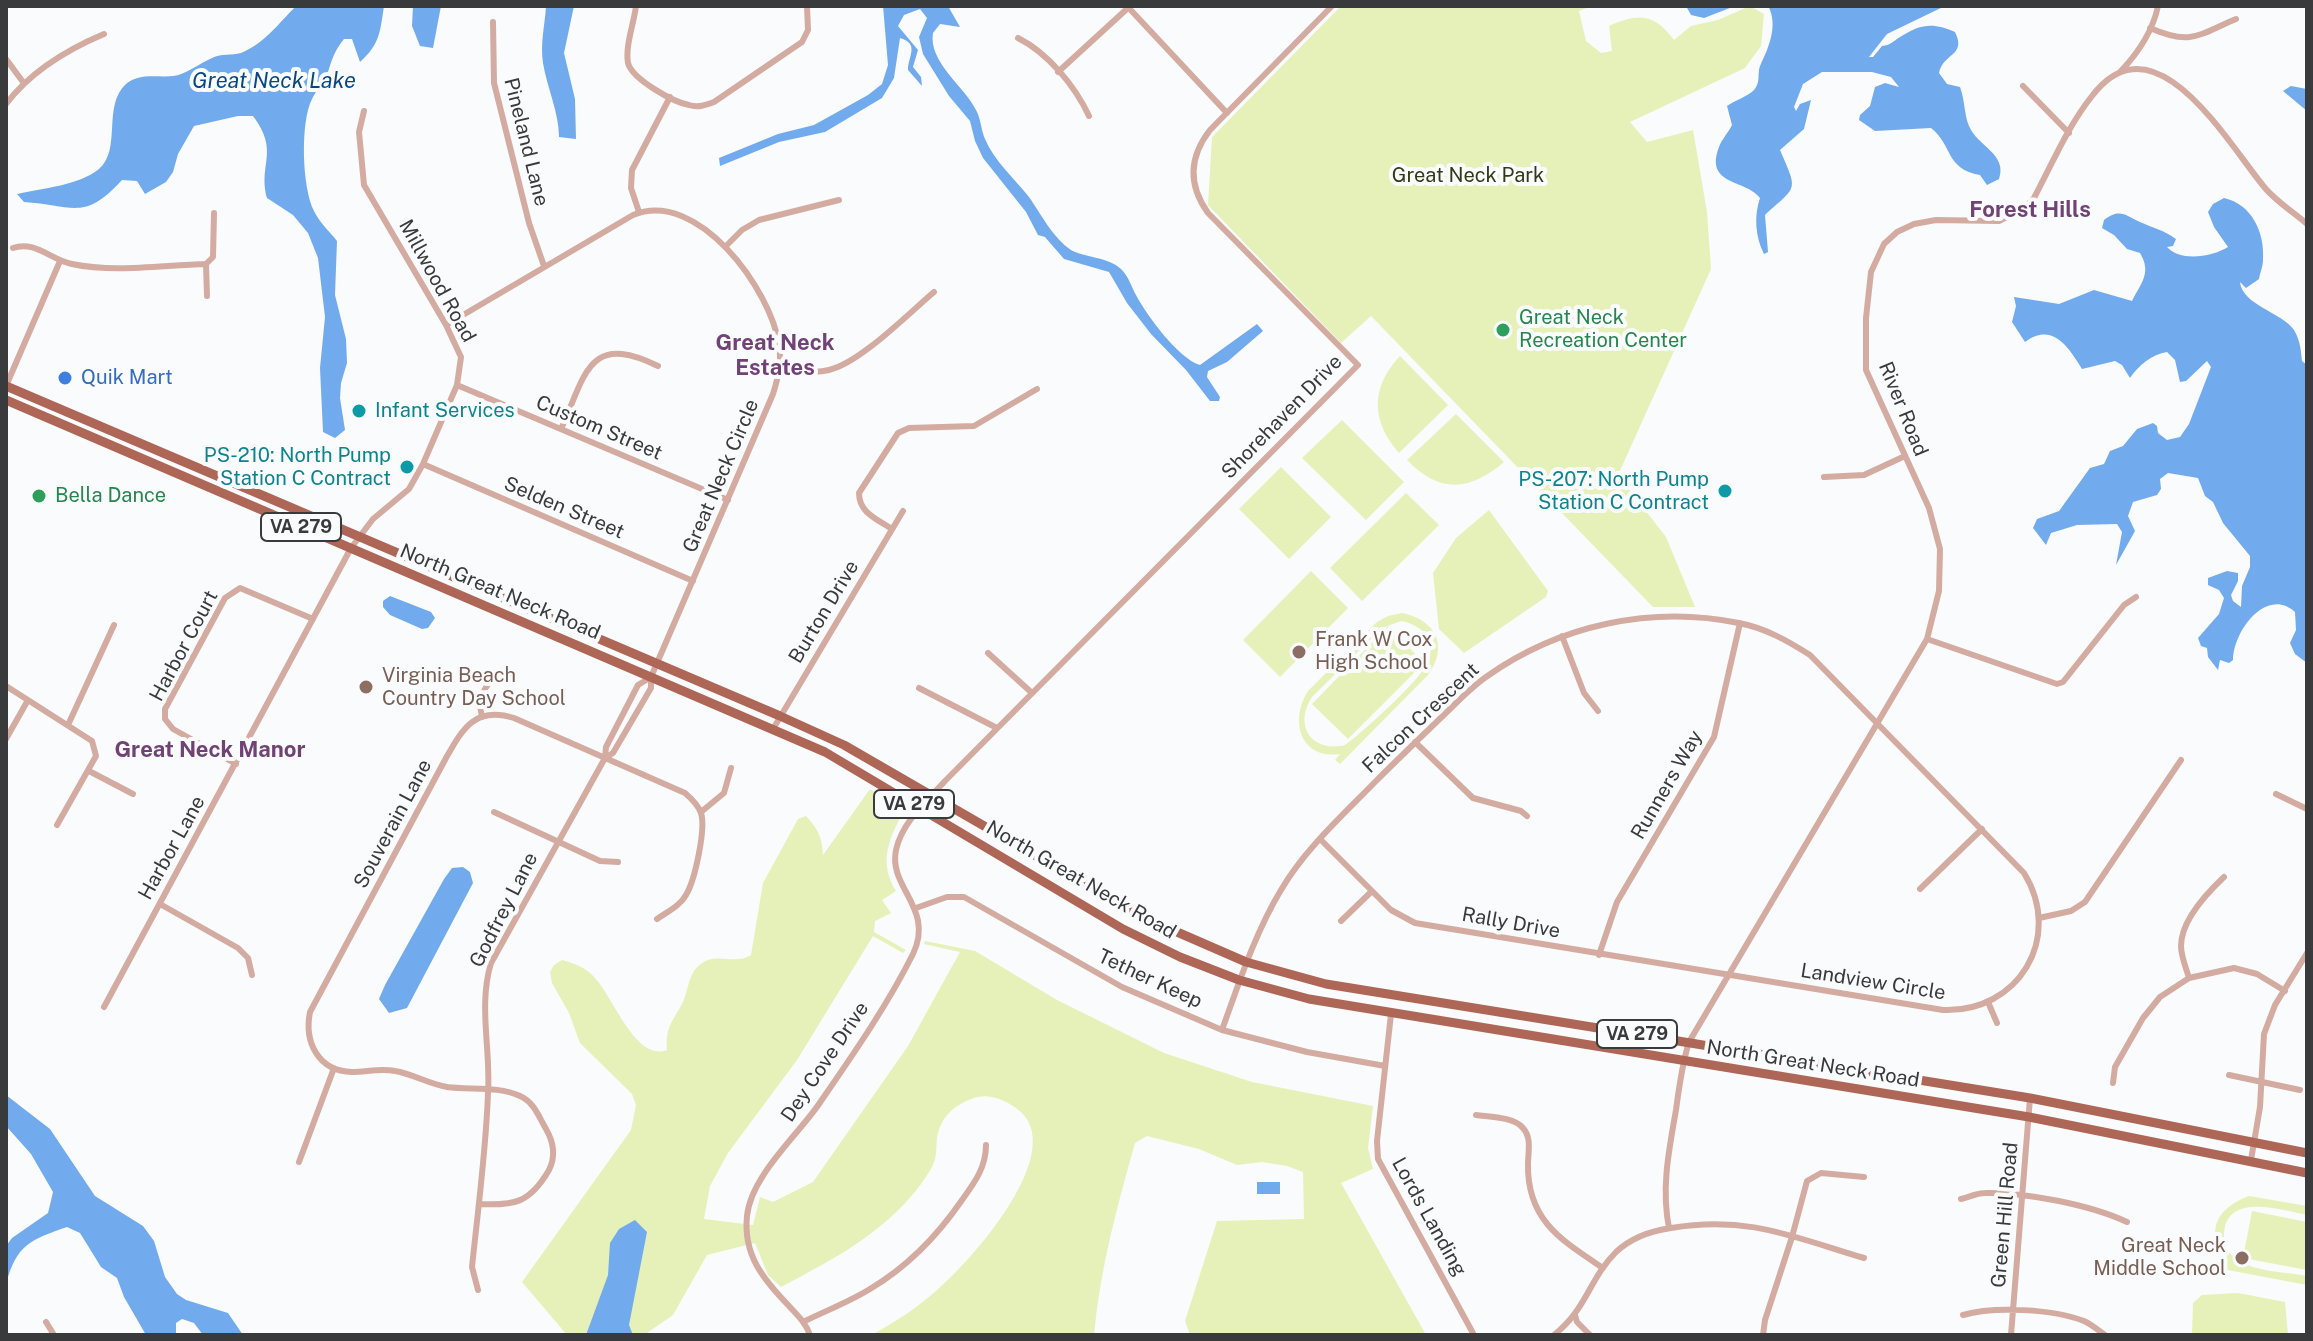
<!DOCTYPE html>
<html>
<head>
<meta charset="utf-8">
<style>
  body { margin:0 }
  #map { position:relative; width:2313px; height:1341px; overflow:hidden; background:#f9fbfd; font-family:"Public Sans",sans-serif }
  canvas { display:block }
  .frame { position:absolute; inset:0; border:8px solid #393a3b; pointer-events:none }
</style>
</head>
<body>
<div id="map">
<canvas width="2313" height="1341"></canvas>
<div class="frame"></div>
</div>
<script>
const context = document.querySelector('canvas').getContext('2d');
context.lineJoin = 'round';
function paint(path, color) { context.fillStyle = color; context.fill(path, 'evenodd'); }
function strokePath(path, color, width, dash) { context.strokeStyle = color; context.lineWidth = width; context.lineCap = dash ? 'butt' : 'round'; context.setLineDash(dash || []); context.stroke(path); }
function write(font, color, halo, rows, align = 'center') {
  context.font = font + ' "Public Sans",sans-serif'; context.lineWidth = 8; context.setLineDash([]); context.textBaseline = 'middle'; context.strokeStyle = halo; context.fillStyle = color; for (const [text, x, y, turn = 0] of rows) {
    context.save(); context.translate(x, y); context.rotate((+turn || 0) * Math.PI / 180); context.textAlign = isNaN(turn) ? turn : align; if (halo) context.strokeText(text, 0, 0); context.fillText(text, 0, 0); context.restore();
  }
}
paint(new Path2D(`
  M1341,6H1592L1579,11L1586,41L1601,53L1612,51L1609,26C1638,13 1654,13 1674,40L1691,26L1718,20L1750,6L1764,14L1761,46L1745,68L1630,122L1647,142L1693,130L1707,212L1711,269L1618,475L1666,537L1695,607H1653L1371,316L1341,343L1208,205L1212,137Z
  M1400,356L1448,405L1399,453C1371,421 1370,388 1400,356Z
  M1456,414L1504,462C1470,491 1440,494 1407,460Z
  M1342,420L1404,482L1366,520L1302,458Z
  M1281,467L1331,517L1289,559L1239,509Z
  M1406,493L1439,525L1362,601L1330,568Z
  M1489,510L1548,591L1546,597L1464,653L1439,629L1433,573L1456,538Z
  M1311,571L1348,608L1280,677L1243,640Z
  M1402,613C1436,620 1449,646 1428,675L1340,764L1335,760L1340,754C1300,760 1289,720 1308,691L1377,622L1388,616ZM1401,621C1420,624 1436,639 1429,660C1424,677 1361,734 1345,745C1312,753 1293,726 1312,697L1382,628Z
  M1388,626L1424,663L1348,739L1312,704Z
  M870,789L905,810C889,836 878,863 896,891L882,900L891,913L875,921L874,932L906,950L903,953L873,936L797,1060L728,1153L710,1186L704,1219L753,1225L760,1197L773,1202L813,1182L908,1046L960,952L924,944L925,941L975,951L1057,1000L1164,1053L1252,1082L1373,1106L1368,1148L1373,1169L1341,1183L1426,1335H1190L1185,1321L1217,1221L1304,1219L1303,1172L1287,1166L1262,1162L1237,1165L1199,1149L1147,1136L1135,1143C1117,1207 1100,1269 1094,1335H872C895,1322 917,1308 937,1290C970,1262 1073,1148 1016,1108C1003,1099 987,1092 971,1099C952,1107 941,1117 937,1138C936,1146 937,1155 934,1162C931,1171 923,1181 918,1188C881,1235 832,1260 781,1287L768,1275L755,1243L707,1255L673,1315L644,1335H567L522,1282L631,1130L636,1105L632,1094L580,1043L569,1013L552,983L550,972L554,965L562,960C574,963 587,968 595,978C613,997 636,1062 667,1050C665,1026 674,1020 683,1002C690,986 688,968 708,960C721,955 738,964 751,955L763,883L798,819L806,816C819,830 822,838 823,855Z
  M2249,1196L2307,1206V1215C2282,1210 2224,1191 2224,1236C2224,1246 2230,1256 2239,1261C2258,1272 2286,1272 2307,1276V1285L2217,1268L2218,1259L2223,1260C2206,1229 2217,1208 2249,1196Z
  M2252,1211L2307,1222V1270L2243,1258Z
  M2238,1293L2285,1302L2288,1335H2192L2193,1303L2202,1295Z`), '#e5f1b9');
paint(new Path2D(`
  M296,6H384C380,32 380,44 360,62L352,39H344C335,50 332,59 328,72C324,82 316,90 312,99C300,122 302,188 314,211C319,222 330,232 337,241L335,295L346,339L347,363L341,383L340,398L345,430L335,438L323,432L320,368L325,317L318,258L308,233L293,215L267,198C258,164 280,152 253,116H238L194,126L178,154L173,172L166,182L145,194L137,181L122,180C84,222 73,205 24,202L17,194C42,188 78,186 99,169C122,149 102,106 126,84C140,72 158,78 173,76C185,75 200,63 212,58C222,53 231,56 241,53C265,43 278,24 296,6Z
  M413,6H441L433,48L420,46L412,26Z
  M546,6H574L564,53L575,99L576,139L559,137C559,112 547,88 543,63C540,43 545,25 546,6Z
  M883,6H948L960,27L940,24L933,33C928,62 965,87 976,110C981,119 981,130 985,139C994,161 1015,179 1029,197C1041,214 1053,238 1071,250C1082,257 1109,257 1121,269C1129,277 1131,286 1136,295C1147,316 1179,359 1200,365L1257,324L1263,331L1227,362L1208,371L1207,377L1220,397L1219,401H1210L1186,370L1151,334L1127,303L1109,272L1064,259L1045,237L1038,235L1026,212L983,158L975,141L970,121L949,96L923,54L919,37L927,18L920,9L904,15L898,26L918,50L913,67L921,77L922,86L908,70C908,56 920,44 900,38L894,78L882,98L825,132L779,142L720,166L719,158L778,134L814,125L868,95L882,84L888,65Z
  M1686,6H1735L1704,18L1691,15Z
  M1768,6H1945L1887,34L1869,57H1873L1882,46C1891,45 1892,42 1900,37C1920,24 1933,22 1955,32C1967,56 1943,53 1939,73L1947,84L1960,87C1965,100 1964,114 1969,126C1977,146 2008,154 1999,179L1987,185L1980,175C1945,169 1953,145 1931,128L1875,131L1859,120L1860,115L1870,106L1875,87L1885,83L1899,87L1891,77L1872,72H1822L1803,84L1794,107L1796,111L1800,104L1811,100L1804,129L1780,150C1798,192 1798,185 1765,215L1768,252L1764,254C1755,236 1754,216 1760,198C1746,179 1704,186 1719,147C1722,139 1728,133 1732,125L1727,106C1735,100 1747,97 1754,90C1761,82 1757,74 1760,66C1768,49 1779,25 1768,6Z
  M2291,86L2307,89V111L2283,91Z
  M2224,198C2252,204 2265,233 2263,260C2263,266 2260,273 2259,279L2246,288L2240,282C2242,305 2283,313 2294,330C2300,340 2301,350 2302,361L2307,365V663L2295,654L2290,643L2296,630L2295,612C2266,586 2233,632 2233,660L2229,663L2220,660L2218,670L2208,657L2207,648L2201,646L2198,638L2219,614L2224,598L2219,590L2208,585V578L2227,571L2238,573V581L2231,595L2233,601L2241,607L2242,586L2250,567V556L2223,523L2213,502L2205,496L2198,478L2168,473L2160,479L2161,489L2157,495L2133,502L2128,516L2135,531L2116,565L2122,532L2117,524L2077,525L2051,533L2046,545L2033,528L2037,519L2059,511L2090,468L2104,464L2110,451L2123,446L2137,429L2153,423L2157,426L2158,433L2167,440L2180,437L2189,424L2211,367L2207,361L2186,381L2180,382L2175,360L2167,352C2152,354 2138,366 2130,378L2122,365L2115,361L2082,369C2068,346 2052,322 2025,342L2012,322L2016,306L2014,297L2059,304L2094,290L2132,301C2141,283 2152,273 2140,253L2127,249L2114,235L2102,228L2104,220C2120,208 2125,215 2140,222C2153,228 2164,230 2176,239L2173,246L2167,247C2180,262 2212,257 2228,247L2214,227L2208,212L2213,204Z
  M390,596L431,612L435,618L428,628L422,629L390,615L383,607V601Z
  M463,867L470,872L473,883L407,1008L389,1013L379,999L385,985L444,879L452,868Z
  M6,1095L50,1129L95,1196L143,1226L154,1241L165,1277L177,1294L186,1300L228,1313L243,1335H203L194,1323L182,1319L176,1323V1335H146L124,1297L117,1278L101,1267L80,1233L67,1227C30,1240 17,1244 6,1284V1246L12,1238L48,1213L53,1192L31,1154L6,1126Z
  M1257,1182H1280V1194H1257Z
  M635,1220L647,1232L629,1325L633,1335H586L608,1275L610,1243L619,1229Z`), '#72abed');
strokePath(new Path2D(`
  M636,6C634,23 625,46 628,63C632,79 673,102 689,105C698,108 706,105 714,102L802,42L808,30L807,6
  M1127,6L1227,113
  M493,22L494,83L529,223L544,266
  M2150,28C2191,46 2198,35 2236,19
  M1018,38C1048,53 1075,86 1089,116
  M6,59L23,82
  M2121,71C2138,53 2153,30 2158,6
  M1058,72L1129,7
  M2023,86L2069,133
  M6,104C31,71 66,50 104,34
  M639,212L631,188L632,170L670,97
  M725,247L742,230L759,220L839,200
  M13,248C35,240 51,260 72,264C114,273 163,265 206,264
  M207,296L206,264L213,257L214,213
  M446,325L633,215C698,188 771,290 779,345C782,362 778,378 773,394L651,677V688L613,753L605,758L491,963C478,1006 491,1050 488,1093C486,1151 478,1209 472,1267L478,1290
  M780,367C796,370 813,374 829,370C860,363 909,313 934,292
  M457,385L728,500
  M6,386L60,261
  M561,429C586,374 588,332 658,366
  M423,464L693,581
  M1824,477L1864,475L1905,456
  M892,529C877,519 859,513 859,493L898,433L909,428L974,426L1037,389
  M1562,636L1584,693L1598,711
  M1927,639L2057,684L2063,682L2124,605L2136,597
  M988,653L1032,693
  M6,686L92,741L96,756L57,825
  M919,688L997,728
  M482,717C477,697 485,685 500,672
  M68,725L114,625
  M773,729L903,511
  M6,739L28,700
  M1415,742L1473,798L1521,811L1527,816
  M605,758L606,747L638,685L651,677
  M236,764L173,729L165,719V709L225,598L240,588L313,619
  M89,771L133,794
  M2276,794L2307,809
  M494,812L600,861L618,862
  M701,812L724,793L731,768
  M1920,889L1982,829
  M160,904L238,948L248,958L252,975
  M916,908L947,897H964L1122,987L1222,1030L1307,1052L1385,1066
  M2039,918L2071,911L2085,902L2181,760
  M1341,921L1371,892
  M1599,955L1617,902L1714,737L1740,623
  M2189,978C2186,968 2181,956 2181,946C2181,921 2207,893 2224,877
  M1988,1002L1997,1023
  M104,1007L351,548L373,519L409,489L423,464L457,385L461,357L446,325L364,185L359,132L364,111
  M1391,1014L1377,1141L1378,1159L1474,1335
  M1222,1030C1239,983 1255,933 1281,890C1305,849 1343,815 1376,781C1400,757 1425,733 1450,709C1461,698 1473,686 1486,677C1559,625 1651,605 1739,623C1765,628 1788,641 1810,655L2024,873C2064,938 2018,1013 1943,1010L1415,923L1391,910L1320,839
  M2229,1075L2300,1090
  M2113,1083L2115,1067L2143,1018L2160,997L2189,978L2234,968L2257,974L2285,991
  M1476,1115C1490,1117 1514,1117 1523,1128C1532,1138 1528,1152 1528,1164C1527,1220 1561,1240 1603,1268
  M2251,1160L2260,1107L2264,1034L2275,1005L2307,953
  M299,1162L334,1068
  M1961,1199C1969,1197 1977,1193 1985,1193C2025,1192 2091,1205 2127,1222
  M479,1204C514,1206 530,1203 549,1170C556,1156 553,1141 546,1129C539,1117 534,1102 520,1096C499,1086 470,1090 447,1087C429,1084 413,1074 395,1071C380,1068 366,1072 352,1072C318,1071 304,1042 310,1012L446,758C463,728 475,706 514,718L685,793C692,799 698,805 701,813C706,829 695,880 686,895C680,906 667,912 657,919
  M1669,1228C1661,1188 1669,1150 1676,1110C1679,1087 1682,1064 1689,1042L1927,639L1939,591L1940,549L1929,508L1866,370V318L1871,272L1884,244L1897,232L1914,224L1936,220L1999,221L2024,208L2034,198C2052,164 2068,126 2092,96C2155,13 2228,144 2265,188C2276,201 2293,212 2307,224
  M1575,1315L1577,1322L1590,1335
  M1963,1315C1994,1306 2053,1309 2084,1321C2091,1324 2098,1330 2105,1335
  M46,1322L54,1335
  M803,1322C825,1311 849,1302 870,1289C907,1267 938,1235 962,1200C975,1182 986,1167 986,1145
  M810,1335C806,1323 797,1315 789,1306C763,1279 743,1255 747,1216C751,1176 797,1136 819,1104C852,1056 887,1006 913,954C935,908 888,888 896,850C902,822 927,801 945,781L1358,365L1208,213C1188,185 1189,157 1210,130L1332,6
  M1554,1335C1587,1309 1589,1279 1616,1252C1632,1237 1650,1231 1671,1228C1747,1215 1793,1237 1864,1258
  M1763,1335L1765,1320L1792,1237L1807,1181L1821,1173L1864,1177
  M2011,1335L2030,1098`), '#d4aba1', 6);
strokePath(new Path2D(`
  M6,386L780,716L844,745L1138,915L1246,962L1326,984L2030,1098L2307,1153
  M6,400L825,752L1123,929L1180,957L1239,980L1309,999L2029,1117L2307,1173`), '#ae6656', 9);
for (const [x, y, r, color] of [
  [1503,330,8,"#2e9e5b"],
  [65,378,8,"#3f7fe0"],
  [359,411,8,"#0f9aa8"],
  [407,467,8,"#0f9aa8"],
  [1725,491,8,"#0f9aa8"],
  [39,496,8,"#2e9e5b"],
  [1299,652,8,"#8d6e63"],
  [366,687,8,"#8d6e63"],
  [2242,1258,8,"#8d6e63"]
]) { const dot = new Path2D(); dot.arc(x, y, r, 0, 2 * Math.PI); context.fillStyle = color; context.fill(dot); strokePath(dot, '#f9fbfd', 3); }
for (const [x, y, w] of [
  [301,527,80],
  [914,804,80],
  [1637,1034,80]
]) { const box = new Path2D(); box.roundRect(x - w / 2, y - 14, w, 28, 6); context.fillStyle = '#f9fbfd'; context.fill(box); strokePath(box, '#393a3b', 2); }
write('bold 18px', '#393a3b', null, [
  ["VA 279",301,527],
  ["VA 279",914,804],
  ["VA 279",1637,1034]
]);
write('20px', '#393a3b', '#f9fbfd', [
  ["Pineland Lane",526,142,76],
  ["Millwood Road",437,281,61],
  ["River Road",1903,409,68],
  ["Shorehaven Drive",1282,417,-46],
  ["Custom Street",599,428,23],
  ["Great Neck Circle",721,476,-67],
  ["Selden Street",564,508,23],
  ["North Great Neck Road",500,592,23],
  ["Burton Drive",824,612,-59],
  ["Harbor Court",184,646,-62],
  ["Falcon Crescent",1421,718,-43],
  ["Runners Way",1667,785,-60],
  ["Souverain Lane",393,824,-62],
  ["Harbor Lane",172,848,-61],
  ["North Great Neck Road",1081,880,30],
  ["Godfrey Lane",504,910,-63],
  ["Rally Drive",1511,923,10],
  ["Tether Keep",1150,979,25],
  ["Landview Circle",1873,982,9],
  ["Dey Cove Drive",825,1062,-56],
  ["North Great Neck Road",1813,1064,9],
  ["Green Hill Road",2005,1215,-85],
  ["Lords Landing",1429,1217,61]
]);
write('20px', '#323914', '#f9fbfd', [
  ["Great Neck Park",1468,176]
]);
write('20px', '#27864d', '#f9fbfd', [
  ["Great Neck",1519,318],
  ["Recreation Center",1519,341],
  ["Bella Dance",55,496]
], 'left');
write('20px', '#366cbe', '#f9fbfd', [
  ["Quik Mart",81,378]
], 'left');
write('20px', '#0d838f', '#f9fbfd', [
  ["Infant Services",375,411,"left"],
  ["PS-210: North Pump",391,456],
  ["Station C Contract",391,479],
  ["PS-207: North Pump",1709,480],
  ["Station C Contract",1709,503]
], 'right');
write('20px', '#785e54', '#f9fbfd', [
  ["Frank W Cox",1315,640],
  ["High School",1315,663],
  ["Virginia Beach",382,676],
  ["Country Day School",382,699],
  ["Great Neck",2226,1246,"right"],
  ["Middle School",2226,1269,"right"]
], 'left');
write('italic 22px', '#084781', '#f9fbfd', [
  ["Great Neck Lake",274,81]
]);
write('bold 22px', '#714276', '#f9fbfd', [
  ["Forest Hills",2030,210],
  ["Great Neck",775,343],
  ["Estates",775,368],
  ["Great Neck Manor",210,750]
]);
</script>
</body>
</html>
